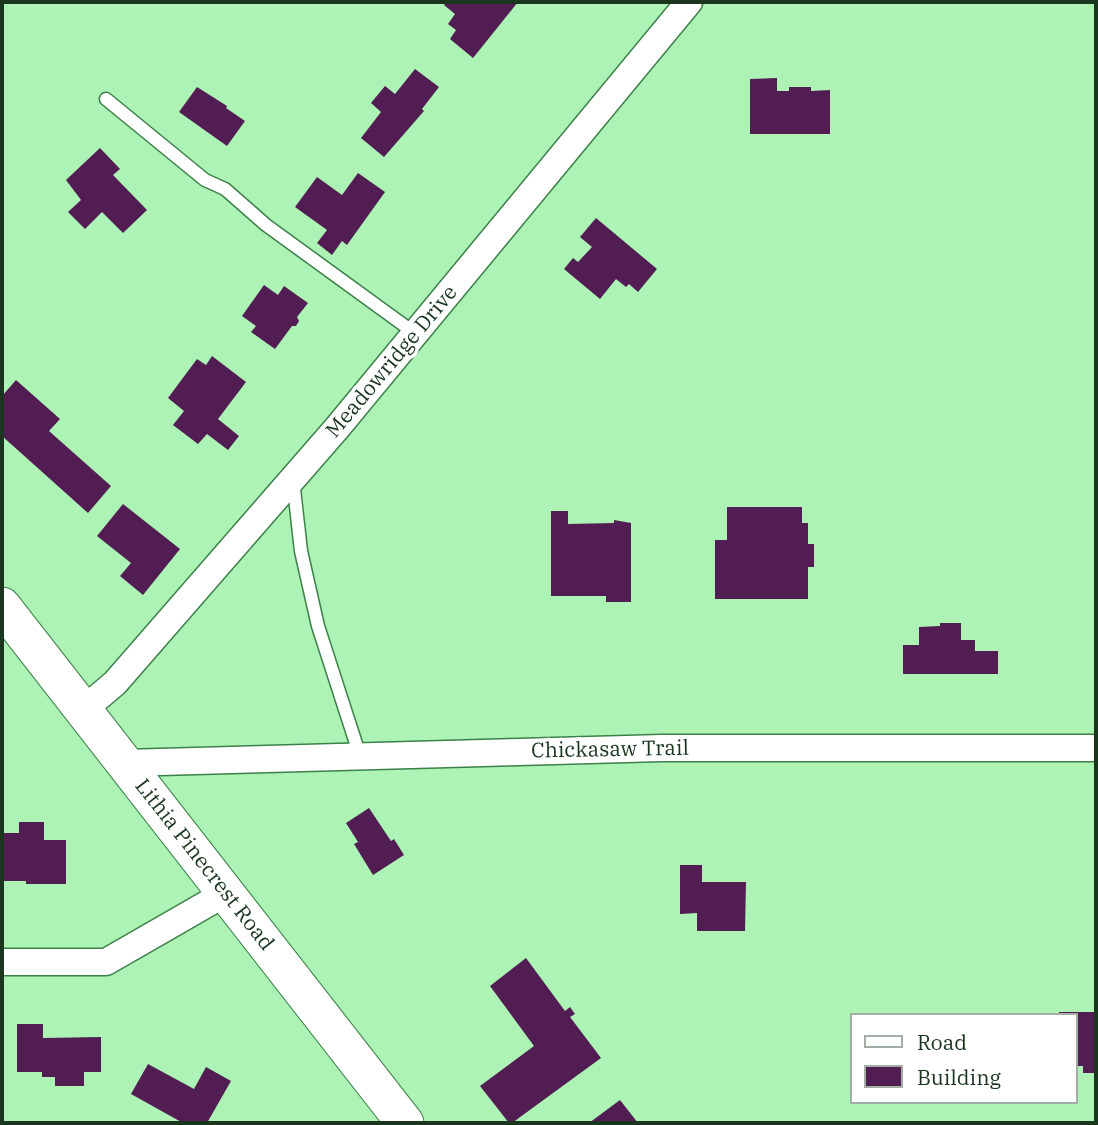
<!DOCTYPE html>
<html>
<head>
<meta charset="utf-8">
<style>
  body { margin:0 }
  #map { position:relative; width:1098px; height:1125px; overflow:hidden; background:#adf3b6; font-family:"IBM Plex Serif",serif }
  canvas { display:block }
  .frame { position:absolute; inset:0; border:4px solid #1a361f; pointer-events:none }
  .legend { position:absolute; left:850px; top:1013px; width:228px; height:91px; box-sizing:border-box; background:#fff; border:2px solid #a3afa5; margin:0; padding:9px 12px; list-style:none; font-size:21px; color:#1a361f }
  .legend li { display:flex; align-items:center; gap:14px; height:35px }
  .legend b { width:35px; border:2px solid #a3afa5 }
</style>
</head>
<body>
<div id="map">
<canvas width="1098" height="1125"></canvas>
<div class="frame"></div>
<ul class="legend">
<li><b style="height:9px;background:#fff"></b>Road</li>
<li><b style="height:19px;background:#521d52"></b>Building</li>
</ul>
</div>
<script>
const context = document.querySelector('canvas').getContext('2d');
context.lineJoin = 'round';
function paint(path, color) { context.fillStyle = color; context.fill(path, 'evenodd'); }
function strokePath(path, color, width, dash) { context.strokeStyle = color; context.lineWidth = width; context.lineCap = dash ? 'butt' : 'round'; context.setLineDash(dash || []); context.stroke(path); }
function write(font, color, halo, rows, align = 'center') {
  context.font = font + ' "IBM Plex Serif",serif'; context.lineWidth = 7; context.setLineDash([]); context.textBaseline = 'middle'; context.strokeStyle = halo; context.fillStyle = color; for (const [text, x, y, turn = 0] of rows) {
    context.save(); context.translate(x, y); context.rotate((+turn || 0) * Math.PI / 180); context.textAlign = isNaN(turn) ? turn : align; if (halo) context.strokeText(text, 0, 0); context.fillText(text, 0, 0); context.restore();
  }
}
paint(new Path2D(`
  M446,2H518L473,58L450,39L456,30L448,24L455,14L444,5Z
  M415,69L439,87L422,109L424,111L384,157L361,138L381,112L371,103L385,86L395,94Z
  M777,78V91H789V87H811V91L830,90V134H750V79Z
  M197,87L227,106L226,108L245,121L227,146L179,112Z
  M100,148L120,169L113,175L147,210L123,233L102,212L85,229L68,212L81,200L66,180Z
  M358,173L385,192L347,245L342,241L332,255L317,243L327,230L295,207L317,177L342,195Z
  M596,218L657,269L638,292L629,284L626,287L616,279L600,299L564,269L573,258L578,262L592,247L580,237Z
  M264,285L278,295L284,286L308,303L297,317L299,321L296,326H292L275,349L251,332L256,326L242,316Z
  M212,356L246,382L218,419L239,436L228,450L207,434L198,444L173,425L184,411L168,398L197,359L206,365Z
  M16,380L60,419L49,431L111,486L88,513L2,436V396Z
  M123,504L180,549L143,595L120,576L131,563L97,536Z
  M727,507H802V523H808V544H814V567H808V599H715V540H727Z
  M551,511H568V524L614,523V520L631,523V602H606V596H551Z
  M940,623H961V640H975V651H998V674H903V645H919V627L940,626Z
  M369,808L391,841L394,839L404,855L373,875L354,844L358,842L346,823Z
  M19,822H44V840H66V884H26V881H2V833H19Z
  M680,865H702V882H746L745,931H697V913L680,914Z
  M526,958L565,1011L570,1007L575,1014L570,1017L601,1058L512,1123H509L480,1086L534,1046L490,986Z
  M1059,1012H1096V1073H1083V1066H1075V1015H1059Z
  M17,1024H43V1038L101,1037V1072H84V1086H55V1077H42V1072H17Z
  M148,1064L194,1089L206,1067L231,1081L207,1123H183L131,1094Z
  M620,1100L638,1123H589Z`), '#521d52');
const service = new Path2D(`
  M106,99L205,180L225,189L266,225L416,334
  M293,480L301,551L318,626L360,756`);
const minor = new Path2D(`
  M83,710L115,683L337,428L689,2
  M124,763L662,748H1096
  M2,962H106L226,893`);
const secondary = new Path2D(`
  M2,606L405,1123`);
strokePath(service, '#3d8049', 15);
strokePath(minor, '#3d8049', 29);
strokePath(secondary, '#3d8049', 39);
strokePath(service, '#fff', 12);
strokePath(minor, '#fff', 26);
strokePath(secondary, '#fff', 37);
write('21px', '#1a361f', '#fff', [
  ["Meadowridge Drive",392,362,-50],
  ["Chickasaw Trail",610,750,-1],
  ["Lithia Pinecrest Road",204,865,52]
]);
</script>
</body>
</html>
